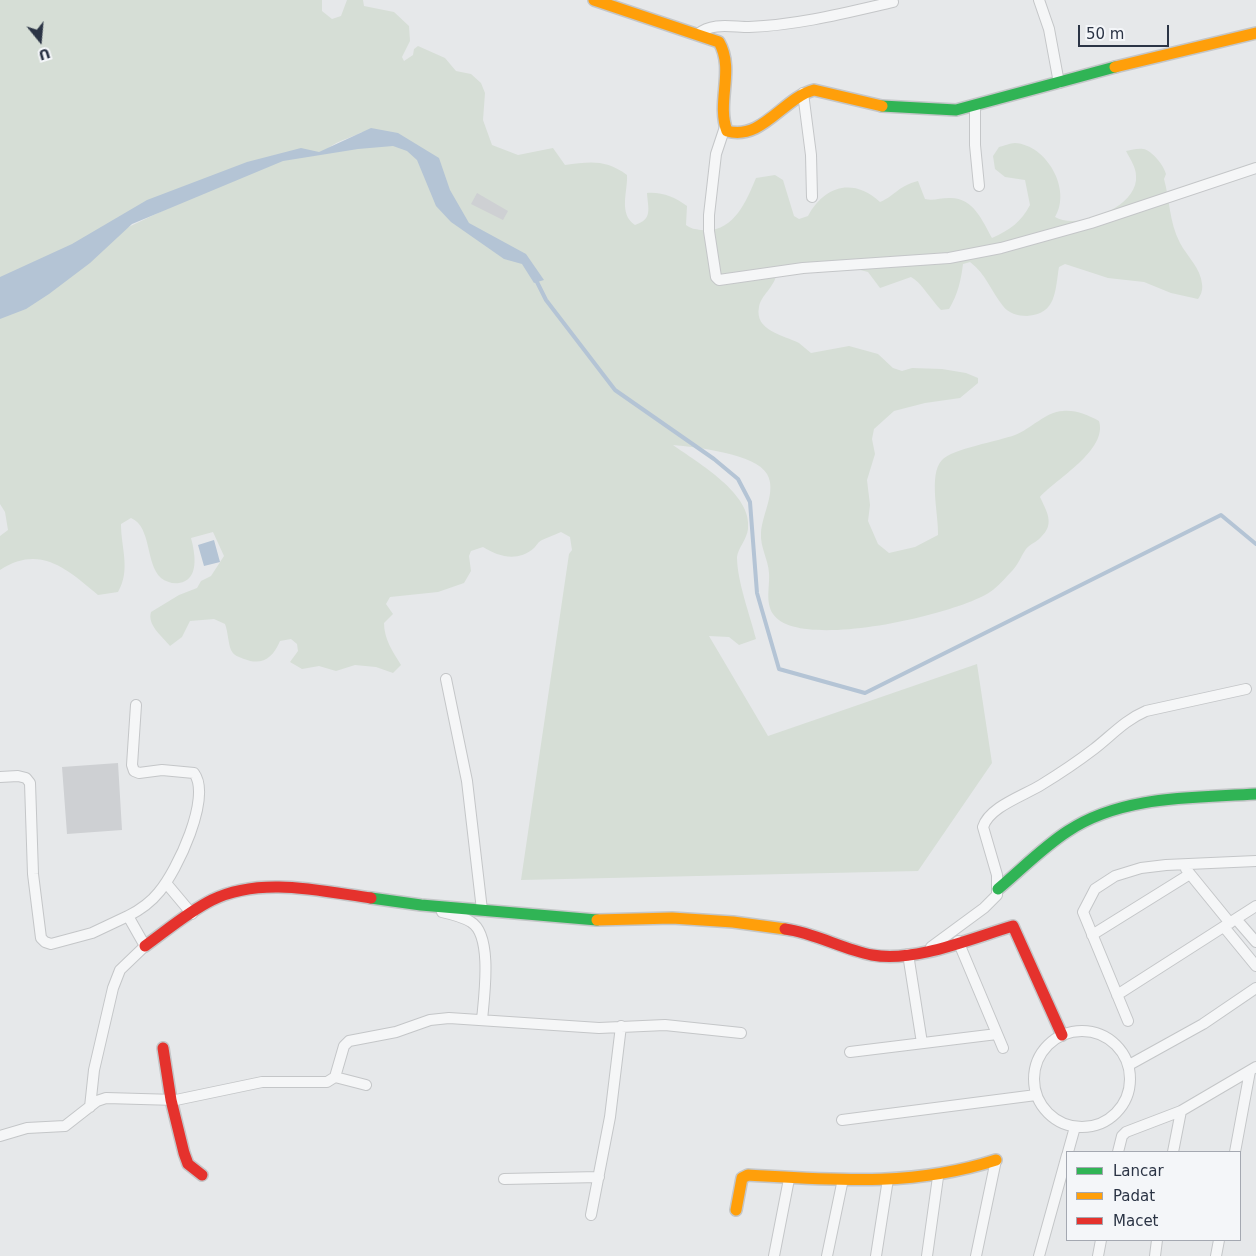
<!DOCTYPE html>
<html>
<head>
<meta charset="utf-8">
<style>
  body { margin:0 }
  #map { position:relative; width:1256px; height:1256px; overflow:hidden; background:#e6e8ea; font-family:"DejaVu Sans",sans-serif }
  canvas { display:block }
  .legend { position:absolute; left:1066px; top:1151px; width:175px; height:90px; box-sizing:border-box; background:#f4f6f9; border:1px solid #a4a8b1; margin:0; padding:6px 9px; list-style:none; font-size:15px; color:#2b3445 }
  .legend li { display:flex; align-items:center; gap:10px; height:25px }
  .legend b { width:25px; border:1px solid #a4a8b1 }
  .north { position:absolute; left:15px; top:15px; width:50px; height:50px; -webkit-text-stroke:4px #f4f6f9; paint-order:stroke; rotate:163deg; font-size:14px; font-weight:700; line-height:20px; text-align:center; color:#2b3445 }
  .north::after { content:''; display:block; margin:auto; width:18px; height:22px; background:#2b3445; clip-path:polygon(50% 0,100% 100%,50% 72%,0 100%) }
  .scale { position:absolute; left:1078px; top:25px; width:91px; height:22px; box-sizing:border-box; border:2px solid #2b3445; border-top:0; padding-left:6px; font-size:15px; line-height:18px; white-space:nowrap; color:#2b3445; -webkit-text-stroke:4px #f4f6f9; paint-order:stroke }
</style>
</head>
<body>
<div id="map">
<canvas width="1256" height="1256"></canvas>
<ul class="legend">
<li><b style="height:6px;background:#30b455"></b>Lancar</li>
<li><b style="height:6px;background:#ff9f0a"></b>Padat</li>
<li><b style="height:6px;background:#e5322d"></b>Macet</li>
</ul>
<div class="north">U</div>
<div class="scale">50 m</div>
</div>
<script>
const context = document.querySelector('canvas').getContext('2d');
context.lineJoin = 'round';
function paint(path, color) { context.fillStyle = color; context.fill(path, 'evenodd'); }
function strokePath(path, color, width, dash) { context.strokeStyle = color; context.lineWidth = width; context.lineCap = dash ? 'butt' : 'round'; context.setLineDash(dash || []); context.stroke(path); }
paint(new Path2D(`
  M0,0H322V11L332,19L341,16L347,0H363L364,6L394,12L409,26L410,41L402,57L404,61L413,55L414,49L418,46L445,58L456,71L471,74L481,83L485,93L483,120L492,145L518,155L553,148L565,165C590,162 605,159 627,175C628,191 618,214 635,225C653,219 648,209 647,193C663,192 674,197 687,206L686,225C691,229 695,229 701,230C733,234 746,202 756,178L775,175L783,180L794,216L799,219L808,216C824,186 853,177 880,202C896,195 898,186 918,181L925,199C933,201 940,198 949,198C973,197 982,220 992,238C1010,230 1021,222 1030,205L1025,180L1005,177L995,169L993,156L999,147C1004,146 1010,143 1015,143C1047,145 1072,190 1055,217C1077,231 1139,207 1136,176C1136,167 1130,159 1126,151C1132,150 1138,148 1143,149C1152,150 1164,166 1166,174L1164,179C1170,200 1169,222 1180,243C1187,256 1201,269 1202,284C1203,290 1201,295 1198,299L1171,293L1144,282L1108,278L1065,264L1059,267C1055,290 1057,314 1027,316C1018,316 1008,313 1003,306C991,291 986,274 970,262L963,264C961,280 958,294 949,309L941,310C931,300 921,282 911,277L880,288L868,272L841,265L795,264L777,273C774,288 761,295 759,307C754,331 784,335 799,343C803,346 807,350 811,353L849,346L878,354L893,368L902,371L912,368L942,369L966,373L978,378V383L960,398L925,403L894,411L874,429L872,439L875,454L867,480L870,505L868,521L878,544L889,553L915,547L938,535C939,516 928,474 942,460C952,449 999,441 1015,435C1031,429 1045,412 1063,411C1077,410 1087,415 1099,421C1108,450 1056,479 1040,497C1047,512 1055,524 1041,537C1037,542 1030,544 1026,549C1021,556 1018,565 1012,571C1005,578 998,587 990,592C958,614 798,652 773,614C765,602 770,586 769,573C768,559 760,547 761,533C762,514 777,491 767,474C756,454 696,447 673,445C698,463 753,494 748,529C747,539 738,548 737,557C737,581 750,615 756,639L739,645L729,637L709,636L768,736L977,664L992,763L918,871L521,880L569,554L572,550L570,537L561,532C555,535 548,537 542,540C538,542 537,545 534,548C518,562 499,557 483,547L471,551L469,556L471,571L464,583L438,592L390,597L386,604L393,614L384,623C384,639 393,652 401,665L393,673L376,667L355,665L336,671L319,666L302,669L290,662L298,651L297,644L291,639L280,641C273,658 262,666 244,659C239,657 234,656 231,650C228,642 228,632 225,624L214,619L190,621L182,637L170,646C162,636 147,625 151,612L179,595L197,588L201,581L211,576L224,556L213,532L191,538C195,553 200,580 179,583C173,584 166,582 161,578C145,563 152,527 131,518L121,524C121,548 131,570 118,592L98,595C67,569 40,544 0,570V536L8,530L5,512L0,504V309L116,233L252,168L0,283ZM362,132L374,137L324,152C336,140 347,140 362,132Z`), '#d6ded6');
paint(new Path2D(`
  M371,128L398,133L439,158L450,190L469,223L526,254L544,280L534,283L522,264L504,259L451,222L436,206L417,160L407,151L393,146L358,149L283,161L132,224L90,263L49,294L26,309L0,319V277L72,244L147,200L247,162L301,148L319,152Z
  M214,540L220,562L204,566L198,545Z`), '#b4c4d5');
strokePath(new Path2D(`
  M535,278L546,300L615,390L714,459L738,479L750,502L757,593L779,669L865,693L1221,515L1256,544`), '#b4c4d5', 4);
paint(new Path2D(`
  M477,193L508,211L503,220L471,204Z
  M118,763L122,830L67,834L62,767Z`), '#ced0d3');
const street = new Path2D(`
  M1039,0L1049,29L1059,83
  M698,34C712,22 732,27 749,27C799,25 845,13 893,2
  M803,93L811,155L812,197
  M975,106V145L979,186
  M725,127L716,154L709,215V231L716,277L719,280L803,268L949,258L1001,248L1091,223L1256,168
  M446,679L467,781L482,910
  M0,777L18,776L26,778L30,783L33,874L41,938L45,942L51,944L92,933L128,916
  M1186,869L1230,923
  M166,883L192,914
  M442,912C451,914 463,917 471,922C493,935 484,997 482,1020
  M1236,919L1256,942
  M1224,927L1256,966
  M1092,935L1190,874
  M958,941L1003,1048
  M931,947L984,908L997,895V875L983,827C989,807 1023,796 1041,785C1059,774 1077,762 1094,749C1112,735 1125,720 1146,711L1246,689
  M908,954L922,1043
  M1117,995L1256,906
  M1128,1021L1083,912L1095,889L1115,876L1141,868L1166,865L1256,861
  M1034 1079a48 48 0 1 1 96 0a48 48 0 1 1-96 0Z
  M850,1052L997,1034
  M1129,1065L1203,1024L1256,988
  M335,1077L366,1085
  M90,1107L94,1070L113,988L120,970L145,946L128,916C140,910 151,902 159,892C177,871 212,797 194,773L162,770L139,773L134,771L132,765L136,705
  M842,1120L1036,1095
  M0,1136L27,1128L65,1126L97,1101L106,1098L176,1100L262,1082H327L335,1077L344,1046L349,1041L396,1032L430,1020L449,1018L599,1028L665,1025L741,1033
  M1068,1152L1075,1127
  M1118,1152L1122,1136L1126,1132L1181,1111L1256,1067
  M1173,1152L1181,1111
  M1235,1152L1250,1071
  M504,1179L599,1177
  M591,1215L610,1117L621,1026
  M774,1256L789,1179
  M827,1256L843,1179
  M876,1256L888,1179
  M927,1256L938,1177
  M976,1256L996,1160
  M1039,1256L1067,1155
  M1098,1256L1101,1240
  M1155,1256L1157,1240
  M1216,1256L1219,1240`);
const fast = new Path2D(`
  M882,106L956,110L1115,67
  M998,889C1021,870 1043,847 1068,831C1122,795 1194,798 1256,794
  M371,898L421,905L597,920`);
const slow = new Path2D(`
  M594,0L719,42C735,70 716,102 727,131C762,141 783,98 814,90L882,106
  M1115,67L1256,33
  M597,920L672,918L733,922L785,929
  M736,1210L742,1178L748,1175C834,1180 913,1187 996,1160`);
const jam = new Path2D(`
  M785,929C815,933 842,949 872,955C915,963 972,938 1013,926L1062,1035
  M145,946C166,931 188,912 212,900C260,876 321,891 371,898
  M163,1048L171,1100L184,1153L188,1164L202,1175`);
strokePath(street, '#c4c6c8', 12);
strokePath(fast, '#c4c6c8', 14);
strokePath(slow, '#c4c6c8', 14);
strokePath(jam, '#c4c6c8', 14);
strokePath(street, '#f5f6f7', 10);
strokePath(fast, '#30b455', 11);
strokePath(slow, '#ff9f0a', 11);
strokePath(jam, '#e5322d', 11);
</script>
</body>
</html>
